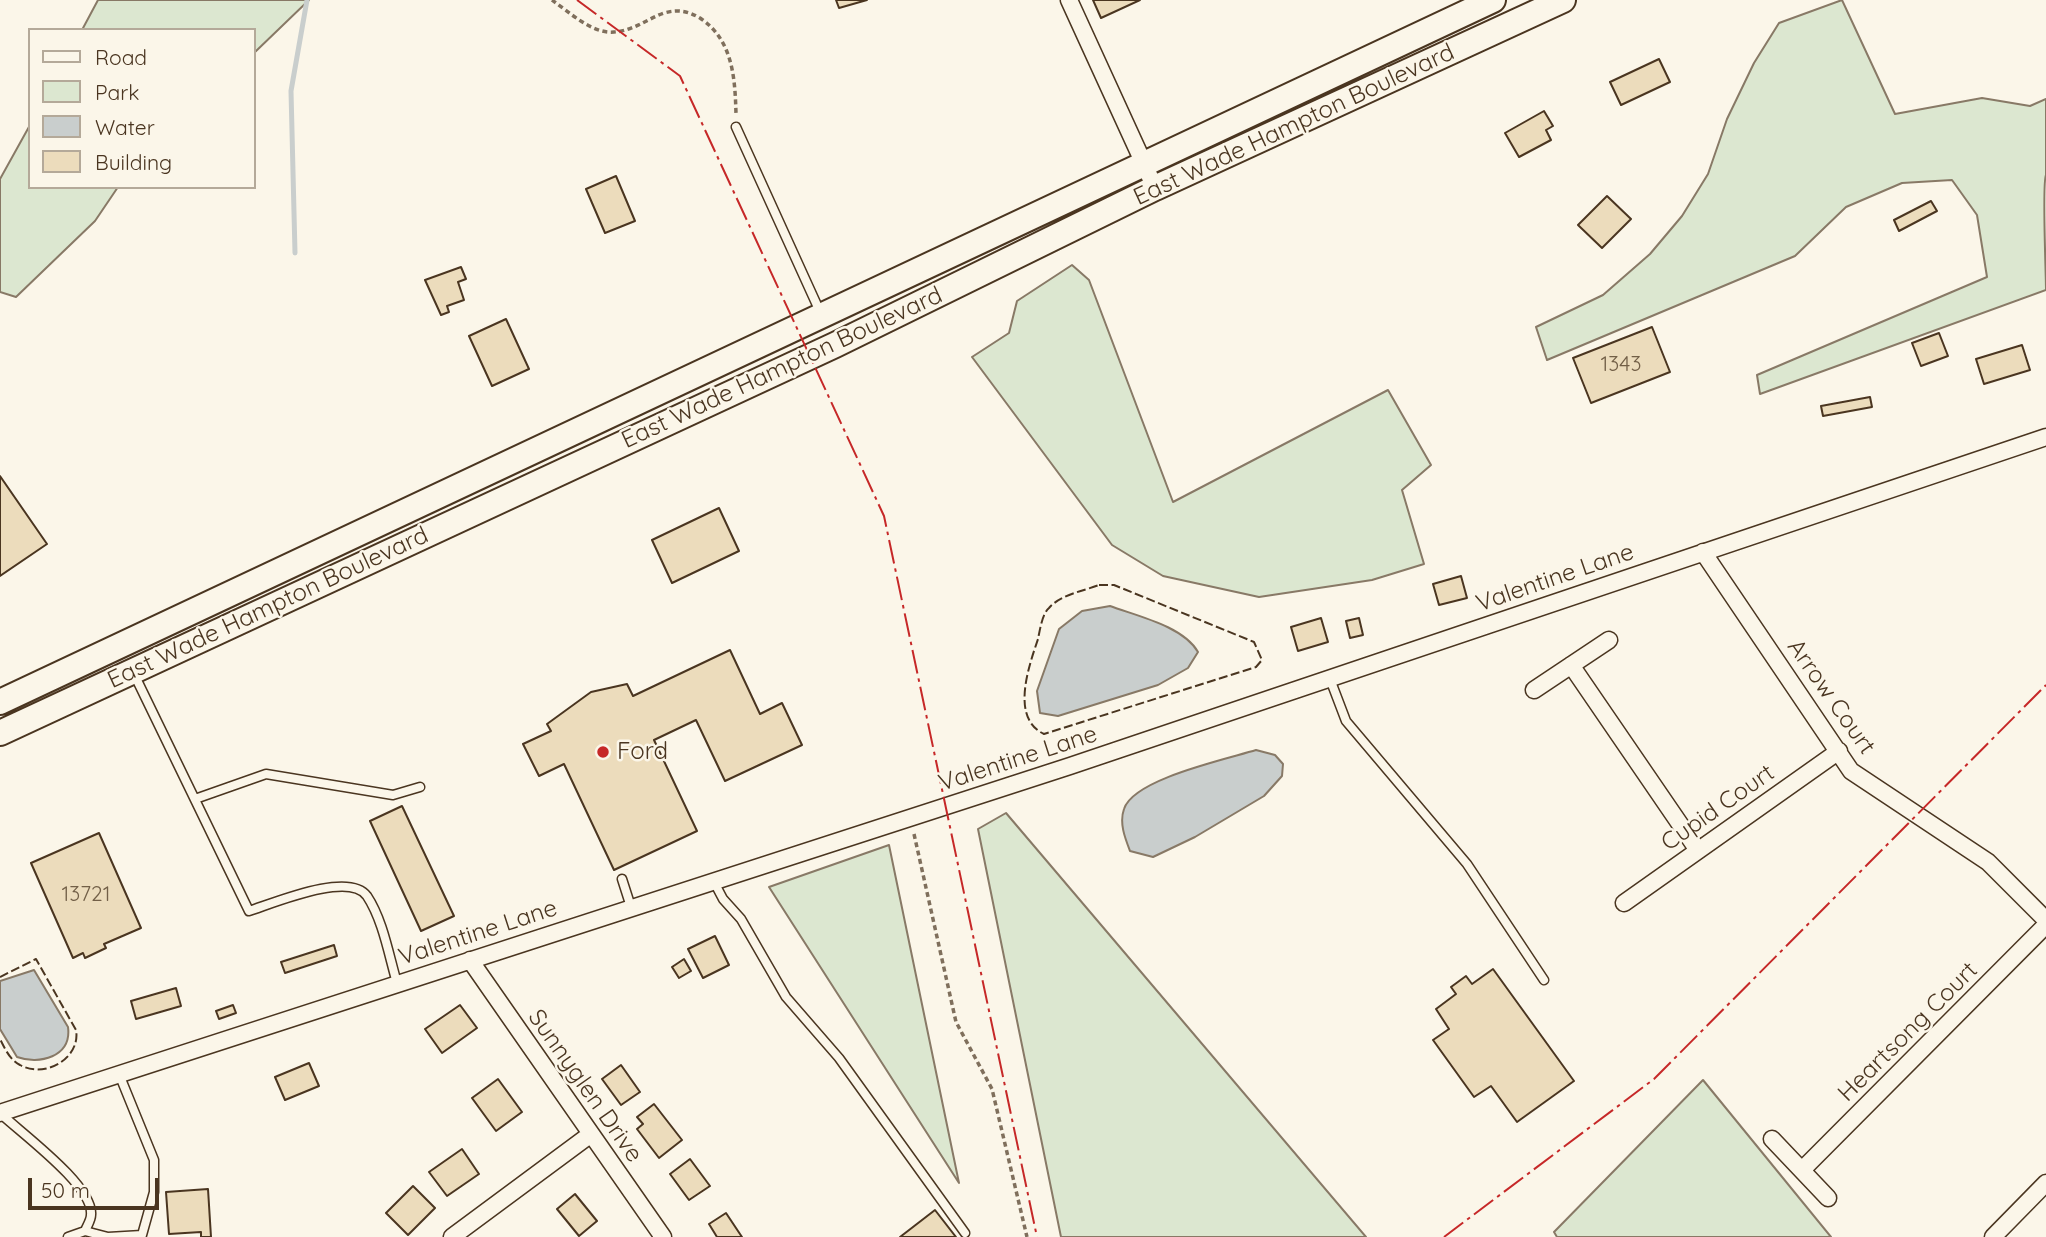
<!DOCTYPE html>
<html>
<head>
<meta charset="utf-8">
<style>
  body { margin:0 }
  #map { position:relative; width:2046px; height:1237px; overflow:hidden; background:#fbf6e9; font-family:Quicksand,sans-serif }
  canvas { display:block }
  .legend { position:absolute; left:28px; top:28px; width:228px; height:161px; box-sizing:border-box; background:#fbf6e9; border:2px solid #b4a999; margin:0; padding:9px 12px; list-style:none; font-size:21px; color:#4a3520 }
  .legend li { display:flex; align-items:center; gap:14px; height:35px }
  .legend b { width:35px; border:2px solid #b4a999 }
  .scale { position:absolute; left:28px; top:1178px; width:131px; height:32px; box-sizing:border-box; border:4px solid #4a3520; border-top:0; padding-left:9px; font-size:21px; line-height:24px; white-space:nowrap; color:#4a3520; -webkit-text-stroke:5px #fbf6e9; paint-order:stroke }
</style>
</head>
<body>
<div id="map">
<canvas width="2046" height="1237"></canvas>
<ul class="legend">
<li><b style="height:9px;background:#fbf6e9"></b>Road</li>
<li><b style="height:19px;background:#dce7d0"></b>Park</li>
<li><b style="height:19px;background:#c9cecd"></b>Water</li>
<li><b style="height:19px;background:#ecdcbc"></b>Building</li>
</ul>
<div class="scale">50 m</div>
</div>
<script>
const context = document.querySelector('canvas').getContext('2d');
context.lineJoin = 'round';
function paint(path, color) { context.fillStyle = color; context.fill(path, 'evenodd'); }
function strokePath(path, color, width, dash) { context.strokeStyle = color; context.lineWidth = width; context.lineCap = dash ? 'butt' : 'round'; context.setLineDash(dash || []); context.stroke(path); }
function write(font, color, halo, rows, align = 'center') {
  context.font = font + ' Quicksand,sans-serif'; context.lineWidth = 5; context.setLineDash([]); context.textBaseline = 'middle'; context.strokeStyle = halo; context.fillStyle = color; for (const [text, x, y, turn = 0] of rows) {
    context.save(); context.translate(x, y); context.rotate((+turn || 0) * Math.PI / 180); context.textAlign = isNaN(turn) ? turn : align; if (halo) context.strokeText(text, 0, 0); context.fillText(text, 0, 0); context.restore();
  }
}
const green = new Path2D(`
  M98,0H309L254,53V30H82Z
  M1842,0L1895,114L1982,98L2030,106L2046,99V175C2042,182 2046,273 2046,290L1760,394L1757,375L1987,277L1977,215L1952,180L1902,183L1846,207L1795,256L1547,360L1536,327L1603,295L1650,254L1682,216L1708,174L1727,119L1754,63L1779,23Z
  M30,125V187H118L95,221L16,297L0,292V179Z
  M1072,265L1089,280L1173,502L1388,390L1431,465L1402,490L1424,564L1372,580L1259,597L1163,576L1112,545L972,357L1009,333L1017,301Z
  M1006,813L1366,1237H1061L978,829Z
  M889,845L959,1183L769,887Z
  M1703,1080L1831,1237H1557L1554,1232Z`);
paint(green, '#dce7d0');
strokePath(green, '#887966', 2);
const water = new Path2D(`
  M1110,606C1137,616 1183,626 1198,652L1188,668L1158,685L1058,716L1040,713L1037,691L1059,629L1082,611Z
  M1256,750L1275,755L1283,764L1282,776L1264,796L1195,837L1153,857L1130,851C1125,838 1119,823 1124,809C1133,779 1227,759 1256,750Z
  M34,970L68,1027C72,1057 39,1065 17,1057L0,1029V981Z`);
paint(water, '#c9cecd');
strokePath(water, '#887966', 2);
strokePath(new Path2D(`
  M295,253L291,91L307,0`), '#c9cecd', 5);
const building = new Path2D(`
  M836,0H867L839,8Z
  M1093,0H1140L1101,18Z
  M1659,59L1670,82L1621,105L1610,82Z
  M1544,111L1553,126L1546,130L1551,140L1519,157L1505,133Z
  M616,176L635,221L605,233L586,189Z
  M1607,196L1631,219L1602,248L1578,225Z
  M1931,201L1937,211L1899,231L1894,220Z
  M461,267L466,279L458,282L464,300L447,306L449,312L441,315L425,280Z
  M506,319L529,369L492,386L469,336Z
  M1652,327L1670,372L1591,403L1573,358Z
  M1939,333L1948,356L1921,366L1912,343Z
  M2022,345L2030,370L1984,384L1976,359Z
  M1870,397L1872,407L1823,416L1821,406Z
  M0,476L47,544L0,576Z
  M719,508L739,551L672,583L652,540Z
  M1461,576L1467,598L1439,605L1433,584Z
  M1321,618L1328,642L1298,651L1291,627Z
  M1359,618L1363,635L1350,638L1346,621Z
  M730,650L760,714L782,703L802,745L725,781L696,720L654,740L697,831L614,870L564,764L539,776L523,744L551,731L547,724L591,692L627,684L633,696Z
  M402,806L454,916L421,931L370,821Z
  M99,833L141,928L104,944L106,948L85,958L83,953L73,958L31,863Z
  M715,936L729,965L703,978L688,949Z
  M334,945L337,956L285,973L281,962Z
  M684,959L691,971L679,978L672,967Z
  M1493,969L1574,1081L1517,1122L1491,1086L1474,1097L1433,1040L1449,1029L1436,1009L1456,994L1451,987L1466,976L1472,984Z
  M176,988L181,1006L136,1019L131,1001Z
  M233,1005L236,1013L219,1019L216,1011Z
  M460,1005L477,1028L442,1053L425,1029Z
  M309,1063L319,1086L285,1100L275,1077Z
  M621,1065L640,1092L621,1105L602,1079Z
  M498,1079L522,1112L496,1131L472,1098Z
  M654,1104L682,1140L659,1158L637,1129L643,1124L637,1117Z
  M462,1149L479,1174L447,1196L429,1172Z
  M690,1159L710,1186L689,1200L670,1174Z
  M413,1186L435,1208L408,1235L386,1213Z
  M208,1189L211,1237H201V1232L169,1234L166,1192Z
  M575,1194L597,1221L579,1236L557,1209Z
  M935,1210L956,1237H900Z
  M726,1213L742,1237H717L709,1224Z`);
paint(building, '#ecdcbc');
strokePath(building, '#4a3520', 2);
const lane = new Path2D(`
  M736,127L821,314
  M134,674L249,911C274,903 349,871 367,896C383,920 389,956 397,983
  M1330,679L1346,721L1467,864L1544,980
  M195,799L266,774L393,795L420,787
  M622,879L631,907
  M713,880L723,899L741,919L786,997L839,1058L965,1233
  M0,1113C21,1133 94,1186 91,1215C91,1220 87,1226 85,1231L68,1237
  M85,1231L108,1237L142,1235L154,1192V1160L119,1074`);
const street = new Path2D(`
  M1069,0L1155,188
  M1703,552L1851,771L1988,862L2046,920
  M1571,665L1697,849
  M1534,690L1609,640
  M1624,903L1839,751
  M470,960L663,1237
  M0,1113L1070,766L2046,437
  M1772,1139L1828,1198
  M1802,1170L2046,925
  M452,1237L591,1134
  M1993,1237L2046,1183`);
const primary = new Path2D(`
  M0,702L1493,0
  M0,733L835,345L1155,188L1563,0`);
strokePath(lane, '#4a3520', 11);
strokePath(street, '#4a3520', 19);
strokePath(primary, '#4a3520', 28);
strokePath(new Path2D(`
  M552,0C569,12 592,34 614,32C633,31 647,19 664,13C678,9 688,11 700,18C733,40 735,78 736,114
  M914,834L956,1022L992,1089L1027,1237`), '#7f6f5c', 3.5, [5, 3.5]);
strokePath(lane, '#fbf6e9', 8);
strokePath(street, '#fbf6e9', 16);
strokePath(primary, '#fbf6e9', 24);
strokePath(new Path2D(`
  M1099,585H1114L1254,642L1262,660L1256,667L1044,734C1010,718 1029,666 1038,639C1040,630 1042,614 1049,608C1060,595 1083,591 1099,585Z
  M0,977L36,959L76,1030C81,1058 45,1079 20,1065C10,1060 5,1049 0,1039`), '#4a3520', 2, [9, 3.5]);
strokePath(new Path2D(`
  M577,0L680,76L884,516L1037,1237
  M1444,1237L1654,1079L2046,685`), '#c62828', 2, [24, 5, 3.5, 5]);
for (const [x, y, r, color] of [
  [603,752,7,"#c62828"]
]) { const dot = new Path2D(); dot.arc(x, y, r, 0, 2 * Math.PI); context.fillStyle = color; context.fill(dot); strokePath(dot, '#fbf6e9', 2.5); }
write('21px', '#725f47', null, [
  ["1343",1621,365],
  ["13721",86,895]
]);
write('24px', '#4a3520', '#fbf6e9', [
  ["East Wade Hampton Boulevard",1294,125,-25],
  ["East Wade Hampton Boulevard",782,368,-25],
  ["Valentine Lane",1555,578,-19],
  ["East Wade Hampton Boulevard",268,608,-25],
  ["Arrow Court",1831,697,55],
  ["Valentine Lane",1018,759,-18],
  ["Cupid Court",1718,808,-35],
  ["Valentine Lane",478,933,-18],
  ["Heartsong Court",1908,1032,-45],
  ["Sunnyglen Drive",585,1086,55]
]);
write('24px', '#4a3520', '#fbf6e9', [
  ["Ford",617,752]
], 'left');
</script>
</body>
</html>
